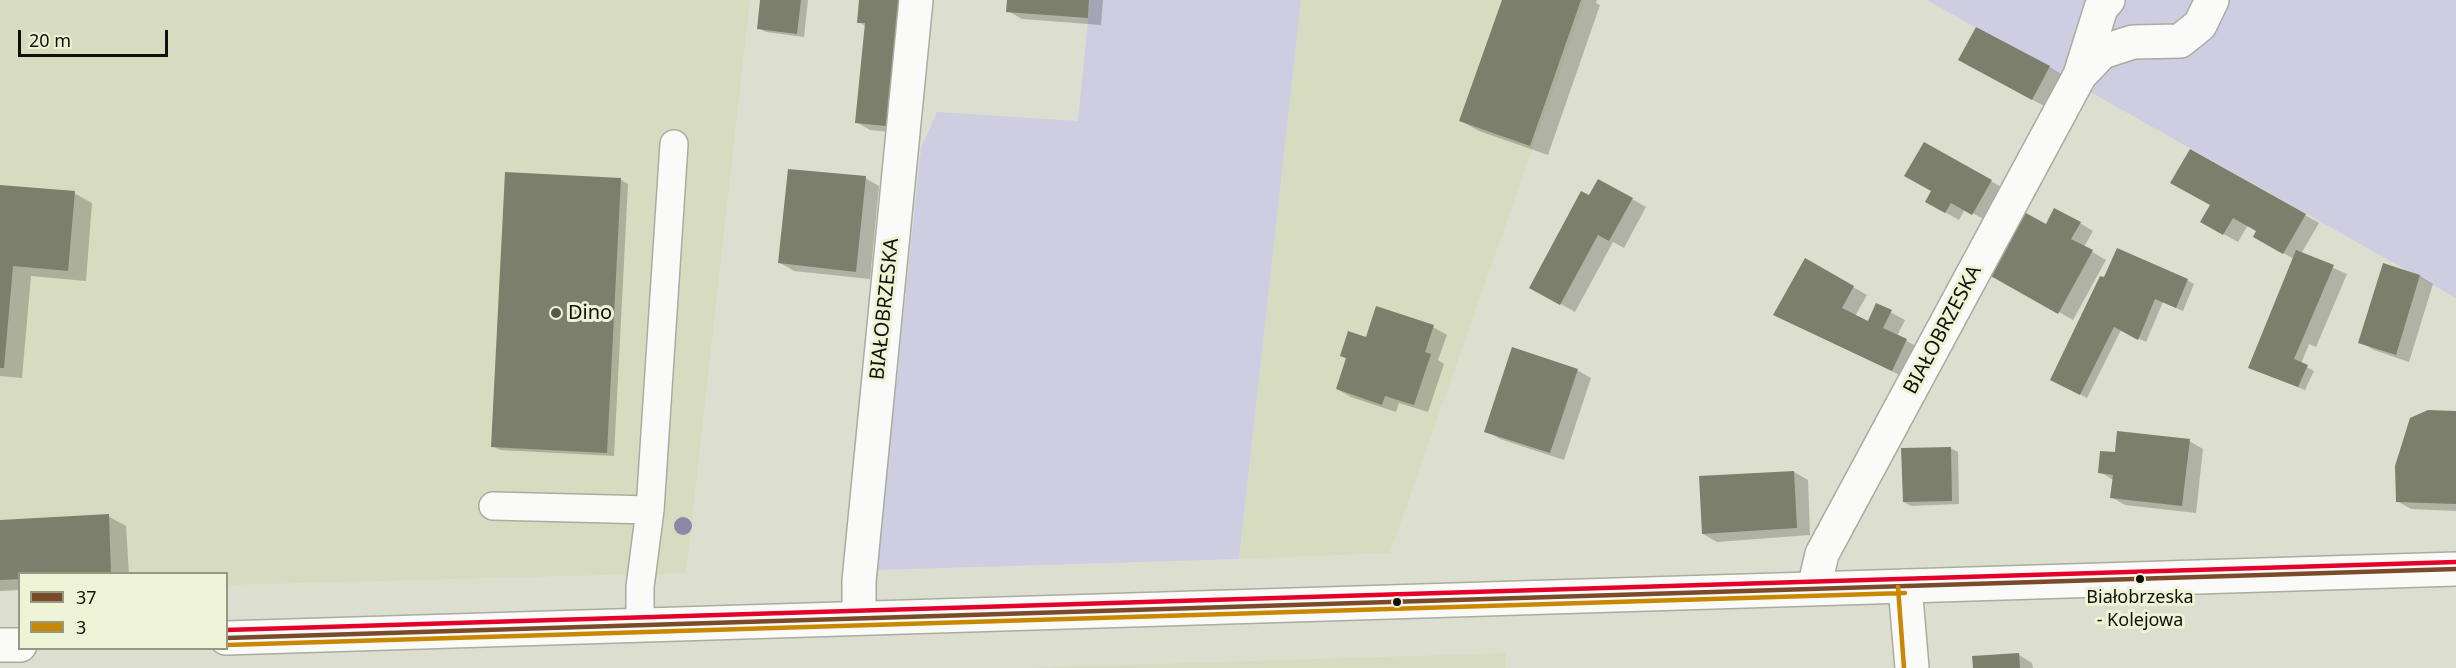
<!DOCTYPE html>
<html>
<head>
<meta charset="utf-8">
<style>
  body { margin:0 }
  #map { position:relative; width:2456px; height:668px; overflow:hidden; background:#dcdfcf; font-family:"Noto Sans",sans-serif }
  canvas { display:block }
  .legend { position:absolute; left:18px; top:572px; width:210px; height:78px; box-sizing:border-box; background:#eef3d6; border:2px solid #959984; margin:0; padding:8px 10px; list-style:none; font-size:18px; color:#101108 }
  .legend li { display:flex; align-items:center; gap:12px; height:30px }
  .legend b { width:30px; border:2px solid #959984 }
  .scale { position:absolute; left:18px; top:30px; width:150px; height:27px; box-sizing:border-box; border:3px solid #101108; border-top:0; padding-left:8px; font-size:18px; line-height:21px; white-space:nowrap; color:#101108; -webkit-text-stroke:4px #eef3d6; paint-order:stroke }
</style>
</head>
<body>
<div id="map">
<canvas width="2456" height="668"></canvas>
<ul class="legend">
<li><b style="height:8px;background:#7a4b2a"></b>37</li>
<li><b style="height:8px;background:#c98802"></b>3</li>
</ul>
<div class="scale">20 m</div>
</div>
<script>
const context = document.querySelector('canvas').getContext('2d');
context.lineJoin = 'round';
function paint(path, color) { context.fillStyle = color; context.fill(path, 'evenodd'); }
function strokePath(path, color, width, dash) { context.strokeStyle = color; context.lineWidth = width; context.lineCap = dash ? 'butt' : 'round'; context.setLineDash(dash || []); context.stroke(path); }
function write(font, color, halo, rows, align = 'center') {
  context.font = font + ' "Noto Sans",sans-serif'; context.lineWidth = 6; context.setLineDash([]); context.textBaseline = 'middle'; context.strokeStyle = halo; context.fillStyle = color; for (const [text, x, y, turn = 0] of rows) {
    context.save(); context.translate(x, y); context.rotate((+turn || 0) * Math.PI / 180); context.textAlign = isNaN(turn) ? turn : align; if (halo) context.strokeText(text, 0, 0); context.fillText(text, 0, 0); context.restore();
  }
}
paint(new Path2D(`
  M0,0H750L686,573L227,585L226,574H20L19,590L0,591Z
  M1301,0H1585L1390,553L1239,559Z
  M1506,653V668H1024Z`), '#d7dcc1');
paint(new Path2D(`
  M1090,0H1301L1239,559L877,570L921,148L937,112L1078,121Z
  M1927,0H2456V298Z`), '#cecde1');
paint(new Path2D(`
  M762,0H808L804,37L766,32L758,28Z
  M860,0H913L900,133L870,130L856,122L866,26L858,22Z
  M1009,0H1103L1101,25L1022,19L1008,11Z
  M1503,0H1597L1596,3L1600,5L1548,155L1479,131L1461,121Z
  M2049,67L2063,75L2046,107L1974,68Z
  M1924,144L2005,189L1987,221L1965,209L1959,220L1927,202L1933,191Z
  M2190,151L2319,223L2301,254L2347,274L2316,347L2309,344L2301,364L2314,371L2305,390L2257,371L2294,259L2255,237L2258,231L2248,225L2238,242L2202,222L2212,205Z
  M865,178L879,186L870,279L794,271L780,263Z
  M621,180L628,184L614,456L500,450L492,446Z
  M0,187L74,193L92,203L86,281L31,276L22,378L0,376Z
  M1590,197L1632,199L1646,207L1624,248L1613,242L1575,312L1531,287Z
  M2080,223L2093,231L2084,247L2106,260L2073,320L1991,274L2046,226Z
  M1806,260L1867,295L1855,316L1868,323L1877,305L1905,320L1897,336L1920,348L1906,378L1789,322Z
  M2420,276L2433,284L2409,362L2374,350L2360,342Z
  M2101,277L2187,280L2194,284L2183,311L2163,302L2146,342L2121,330L2087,398L2059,383Z
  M1433,327L1447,335L1438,360L1444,364L1428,412L1399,403L1396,412L1351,397L1337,389L1347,359L1341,356L1367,339Z
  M1577,370L1591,378L1564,460L1500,439L1486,431Z
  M2456,412V511L2411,509L2397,501Z
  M2189,441L2203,449L2196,513L2125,505L2111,497L2113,480L2100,472L2116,454Z
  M1950,448L1958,452L1959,504L1911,506L1904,502Z
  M1794,472L1808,480L1810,535L1717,542L1703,534Z
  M108,516L126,526L129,574H20V590L0,591V521Z
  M2019,655L2032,663L2033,668H1974Z`), '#0003');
paint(new Path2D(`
  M760,0H801L797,34L757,29Z
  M859,0H899L886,126L855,123L865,23H857Z
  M1007,0H1089L1088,18L1006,12Z
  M1502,0H1581L1530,146L1459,121Z
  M1976,27L2050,66L2032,100L1958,60Z
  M1924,142L1992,180L1972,215L1951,203L1945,213L1925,202L1931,191L1904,176Z
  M2190,149L2306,214L2283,254L2253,237L2256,231L2233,218L2223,235L2200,222L2210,205L2170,183Z
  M788,169L866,176L856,272L778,263Z
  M505,172L621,178L607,453L491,447Z
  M1598,179L1633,198L1609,241L1598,235L1560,305L1529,288L1581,191L1589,195Z
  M0,185L75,191L68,271L13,266L4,368H0Z
  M2054,208L2081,222L2071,239L2093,250L2058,314L1989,275L2024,212L2046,224Z
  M2117,248L2188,279L2176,308L2155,299L2138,340L2114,327L2080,395L2050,380L2100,276L2104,277Z
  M2296,250L2334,265L2294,359L2308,365L2298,387L2248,368Z
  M1805,258L1854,286L1842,308L1868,321L1876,303L1892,310L1883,328L1907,339L1892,371L1773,315Z
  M2383,263L2420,275L2396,355L2358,343Z
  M1376,306L1434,325L1425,352L1431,354L1414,405L1385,396L1382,405L1336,389L1346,358L1340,356L1348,331L1366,337Z
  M1512,347L1578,369L1550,453L1484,432Z
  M2428,410L2456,411V504L2396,502L2395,466L2410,418Z
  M2117,431L2190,439L2182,506L2110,498L2113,475L2098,473L2100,451L2115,452Z
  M1951,447L1952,501L1903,502L1901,448Z
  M1794,471L1797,528L1702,534L1699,476Z
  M109,514L111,574H20V579L0,580V520Z
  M2019,653L2020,668H1973L1972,656Z`), '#7c7f6b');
const service = new Path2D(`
  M493,506L650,510
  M640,625V587L650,510L674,144`);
const minor = new Path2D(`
  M2080,75L2102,52L2133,42L2180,41L2200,25L2212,0
  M1814,588L1822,554L2080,75L2101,8L2108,0
  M859,618V581L916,0`);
const tertiary = new Path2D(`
  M1905,586L1912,668`);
const secondary = new Path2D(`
  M226,638L2456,569
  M0,645H20`);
strokePath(service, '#a9ac9f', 30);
strokePath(minor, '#a9ac9f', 36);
strokePath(tertiary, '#a9ac9f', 36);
strokePath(secondary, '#a9ac9f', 36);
strokePath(service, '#fafaf8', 27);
strokePath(minor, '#fafaf8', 33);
strokePath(tertiary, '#fafaf8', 33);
strokePath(secondary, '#fafaf8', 33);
strokePath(new Path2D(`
  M226,638L2456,569`), '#7a4b2a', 4.5);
strokePath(new Path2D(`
  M1898,587L1904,668
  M226,645L1905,593`), '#c98802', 4.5);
strokePath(new Path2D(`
  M226,630L2456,562`), '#e4002b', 4.5);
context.fillStyle = '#8d88a7';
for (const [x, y] of [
  [683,526]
]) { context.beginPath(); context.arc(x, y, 9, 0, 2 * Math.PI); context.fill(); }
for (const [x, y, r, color] of [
  [556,313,6,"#57594e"],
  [2140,579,5,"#101108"],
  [1397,602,5,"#101108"]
]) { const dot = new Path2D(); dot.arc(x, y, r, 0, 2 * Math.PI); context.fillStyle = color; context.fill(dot); strokePath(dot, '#eef3d6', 2); }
write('18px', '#101108', '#eef3d6', [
  ["Białobrzeska",2140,598],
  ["- Kolejowa",2140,621]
]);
write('20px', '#101108', '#eef3d6', [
  ["BIAŁOBRZESKA",885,309,-84],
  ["BIAŁOBRZESKA",1943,330,-62]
]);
write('20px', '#101108', '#eef3d6', [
  ["Dino",568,313]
], 'left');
</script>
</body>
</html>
